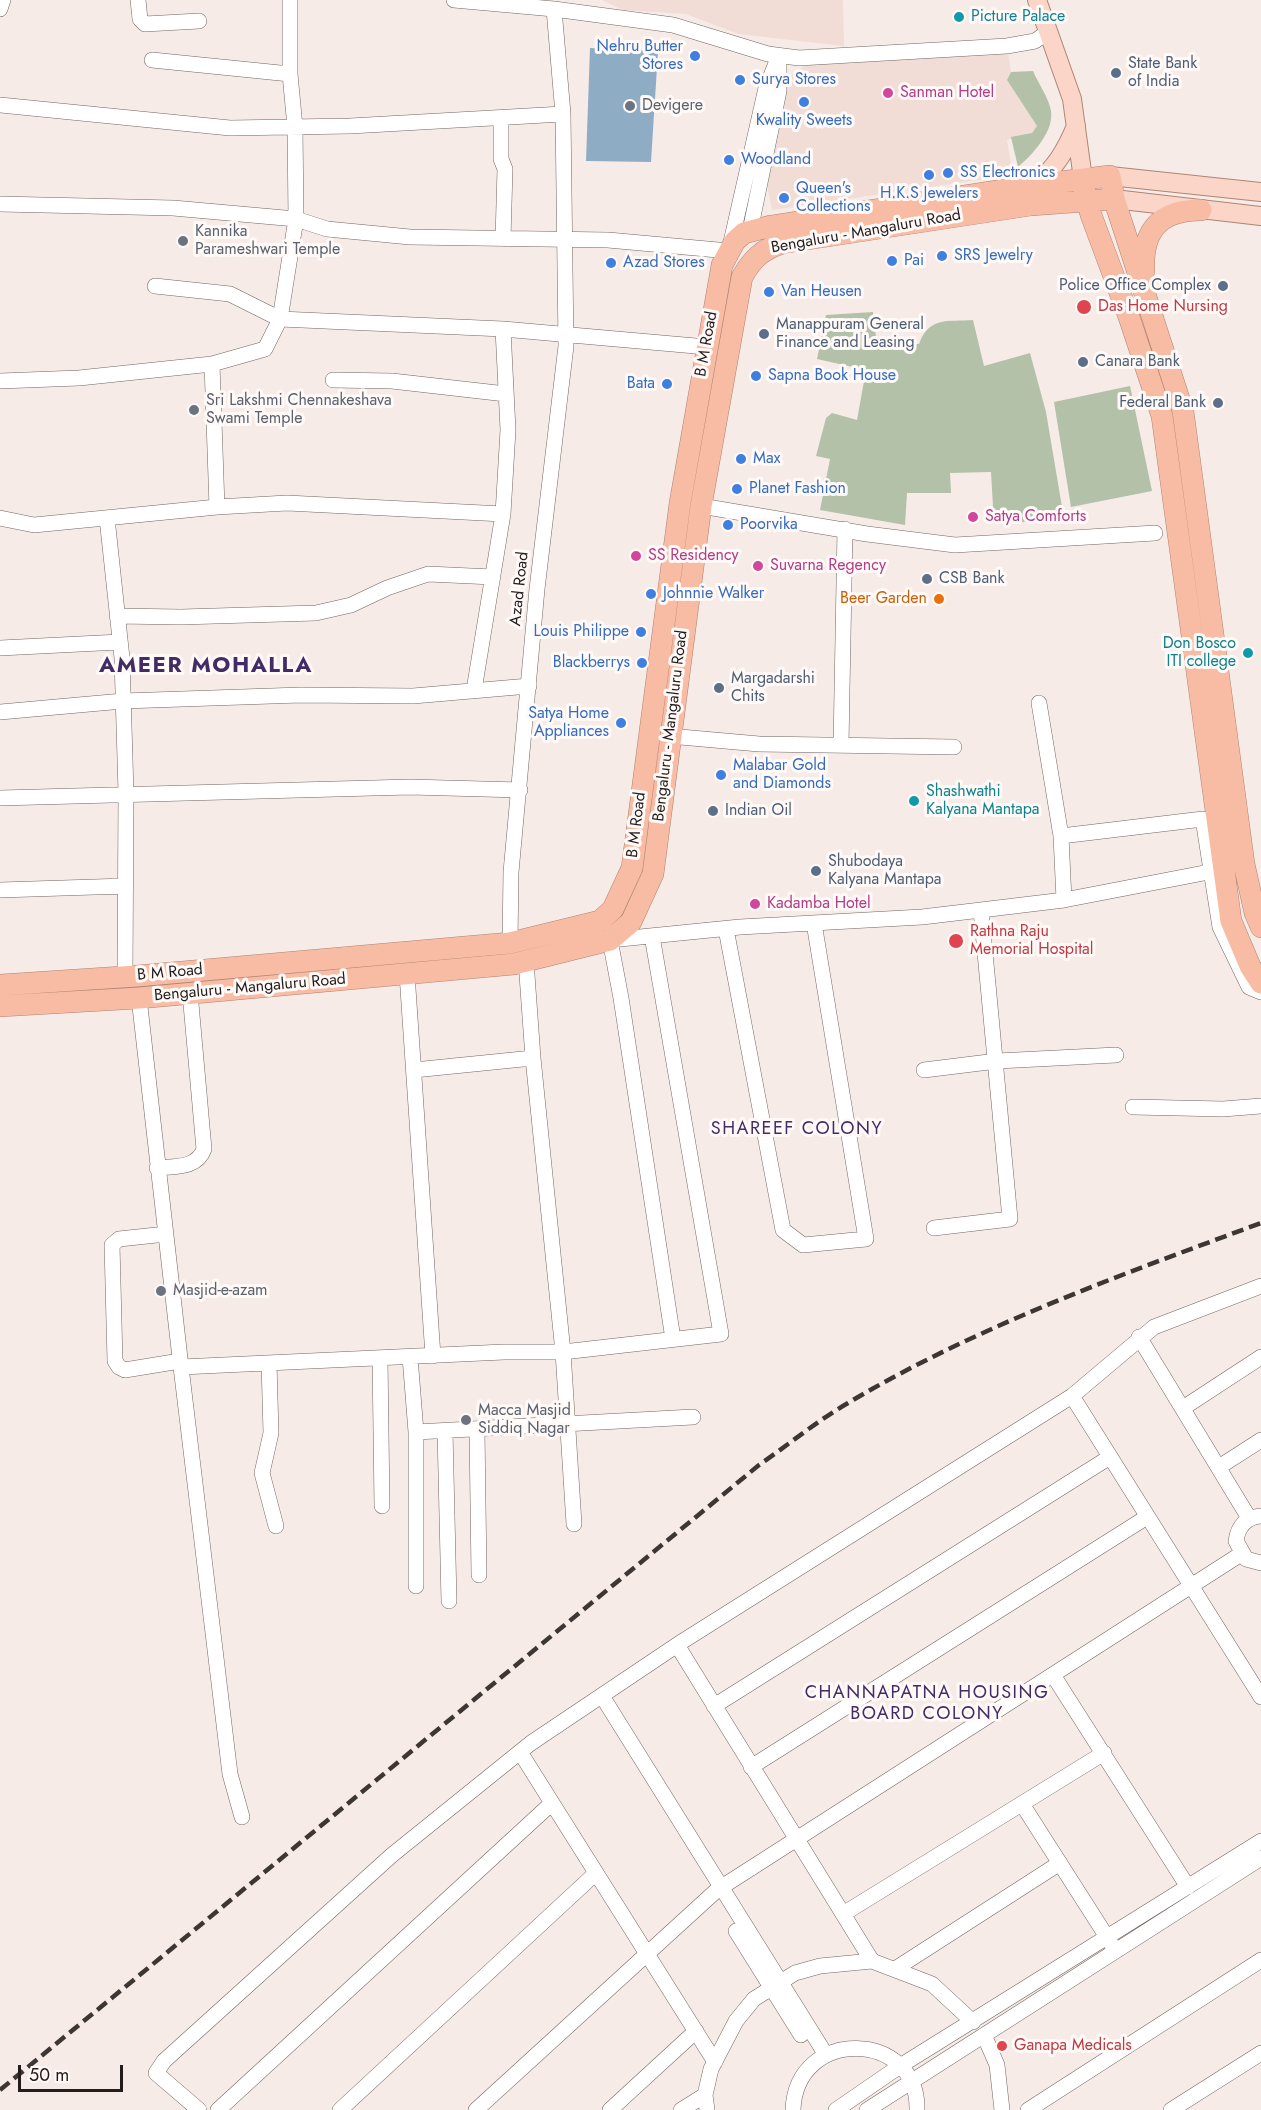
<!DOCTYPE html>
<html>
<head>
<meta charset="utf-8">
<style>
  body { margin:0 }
  #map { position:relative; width:1261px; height:2110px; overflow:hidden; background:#f7ebe7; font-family:Jost,sans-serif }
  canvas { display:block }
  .scale { position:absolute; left:18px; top:2065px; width:105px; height:27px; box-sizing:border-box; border:3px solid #221d1c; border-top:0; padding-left:8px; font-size:18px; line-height:21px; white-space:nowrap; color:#221d1c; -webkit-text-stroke:4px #fffaf8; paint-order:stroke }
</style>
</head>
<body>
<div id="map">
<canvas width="1261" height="2110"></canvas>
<div class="scale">50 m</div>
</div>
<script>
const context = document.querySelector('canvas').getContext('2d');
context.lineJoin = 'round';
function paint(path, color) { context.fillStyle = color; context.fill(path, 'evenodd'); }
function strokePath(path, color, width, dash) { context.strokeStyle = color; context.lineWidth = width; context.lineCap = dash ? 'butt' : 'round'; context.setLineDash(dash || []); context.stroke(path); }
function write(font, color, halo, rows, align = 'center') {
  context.font = font + ' Jost,sans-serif'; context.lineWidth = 6; context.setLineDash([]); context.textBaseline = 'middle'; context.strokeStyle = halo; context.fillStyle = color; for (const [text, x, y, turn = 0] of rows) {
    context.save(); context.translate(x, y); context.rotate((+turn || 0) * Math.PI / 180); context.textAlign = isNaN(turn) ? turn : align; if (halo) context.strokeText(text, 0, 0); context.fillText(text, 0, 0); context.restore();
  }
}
paint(new Path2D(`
  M602,0H843L844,46L738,34L686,14L623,10Z
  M1007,46L1011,72L1007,80L1037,126L1032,133L1007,140L1013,175L772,210L766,180L779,91L794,72L822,56Z`), '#f1ddd6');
paint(new Path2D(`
  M1033,71C1038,83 1049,98 1051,111C1054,132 1032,155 1018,167L1011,137L1032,133L1037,126L1007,80L1011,72Z
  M873,312L877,346L919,344C929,316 948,322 973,320L984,366L1030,353L1046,412L1064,519L994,524L991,472L950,473L951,493H907L905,525L820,510L830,459L816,456L826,418L832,413L857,420L866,370L817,359L826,315Z
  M1130,386L1152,491L1071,507L1054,402Z`), '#b2c1a7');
paint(new Path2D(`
  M590,48L658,51L651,162L586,161Z`), '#8facc5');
const minor = new Path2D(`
  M138,0L140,19L145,24L199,21
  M454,0L554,9L673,25L768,54L799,58L1007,46L1035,41L1049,31
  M0,9L3,0
  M152,60L290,74
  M0,105L230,128L350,126L563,114
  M501,118V159L505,169L503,239
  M0,204L173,208L296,219L327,229L410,237L608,240L729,251L766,88L779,56
  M750,231L779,91V65
  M155,286L230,294L280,319L503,329
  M212,364L217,507
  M333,380L392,381L506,394
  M0,381L79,378L212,364L265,349L280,319L296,219L295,127L290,74V0
  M701,506L867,534L955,545L1155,533
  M0,518L34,525L217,507L287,503L503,514L508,430L503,329L707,347
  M107,518L122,658L126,793L125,977
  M117,616L181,617L316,613L351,605L387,588L428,574L493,577
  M0,648L120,642
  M474,690L503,514
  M1039,703L1061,836L1064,900
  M0,712L123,701L301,695L413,696L529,686
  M669,736L759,744L954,747
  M841,745L845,529
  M0,798L410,787L520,790
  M1061,836L1203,819L1220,927L1249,987L1261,992
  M0,890L126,886
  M726,929L783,1230L803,1245L866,1239L814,923
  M510,943L511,872L537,589L566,346L563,114L554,9
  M526,961L533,1058L563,1352L574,1524
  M407,974L433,1356
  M139,998L181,1367L504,1352H563L721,1334L652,936
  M414,1070L533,1058
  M924,1070L997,1061L1116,1055
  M1133,1107L1223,1109L1261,1106
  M157,1168C174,1166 197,1169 204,1149L190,993
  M934,1228L1010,1219L981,910
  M166,1234L119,1239L112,1245L115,1361L119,1367L125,1370L180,1361
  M1139,1337L1249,1518
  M673,1339L621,998L610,940L740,927L922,917L981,910L1064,900L1209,872
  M410,1357L416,1432V1586
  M380,1358L382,1506
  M269,1363L271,1433L262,1473L276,1526
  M181,1367L230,1774L242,1817
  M1072,1396L1261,1697
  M1183,1408L1261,1357
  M445,1431L449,1601
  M477,1431L479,1575
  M416,1432L693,1417
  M1219,1467L1261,1440
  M1261,1516C1246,1517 1238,1526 1236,1541L1246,1559L1261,1563
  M677,1645L872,1961
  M1053,1675L1188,1887
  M602,1696L826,2055
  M714,1706L1110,1457
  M520,1752L715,2062
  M751,1767L1147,1517
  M1022,1804L1112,1945
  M843,1914L1104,1753
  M736,1931L801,2035
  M895,1969L1060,1863
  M984,2035L997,2065L1002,2110
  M199,2110L156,2073L164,2061L392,1855L531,1743L683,1641L1072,1396L1154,1327L1261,1286
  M218,2110L552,1803
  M340,2110L596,1873
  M476,2110L717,1890L1241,1554
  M610,2110L696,2031
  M681,2110L705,2095
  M707,2110L705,2095L711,2069L736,2021L754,1999L795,1973L820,1966L872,1961L932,1984L973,2022
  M793,2110C796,2026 919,2030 917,2110
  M836,2110L900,2066L1261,1841
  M867,2110L1261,1858
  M1028,2110L1261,1960
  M1171,2110L1261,2053`);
const major = new Path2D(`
  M1037,0L1072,99L1083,179
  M1110,176L1261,192
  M1034,185C1055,169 1066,150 1076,126
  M1114,199L1261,216`);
const highway = new Path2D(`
  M1084,188L1091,215L1129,317L1162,416L1231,921L1250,966L1261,983
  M1144,271C1142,230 1160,210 1201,210
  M0,985L137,976L510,943L600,921L613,909L632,868L680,503L722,265L735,241L744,233L771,226L1034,185L1110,176L1114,199L1183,411L1244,864L1255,913L1261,927
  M0,1006L139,998L514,964L610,940L631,922L653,874L701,506L742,277C753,258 762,250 782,243L1031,205L1114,199`);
strokePath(minor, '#706662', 16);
strokePath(major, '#ad8474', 20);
strokePath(highway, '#ad8474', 22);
strokePath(minor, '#fff', 15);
strokePath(major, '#fbd6c8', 18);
strokePath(highway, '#f8bba3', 21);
strokePath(new Path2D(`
  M0,2090L759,1465C788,1445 817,1421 848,1403C977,1326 1121,1275 1261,1223`), '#3c3635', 4.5, [12, 6]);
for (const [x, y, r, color] of [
  [959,17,6,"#0f9aa8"],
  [695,56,6,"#3f7fe0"],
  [1116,73,6,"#5c6f8a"],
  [740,80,6,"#3f7fe0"],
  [888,93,6,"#d1479c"],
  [804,102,6,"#3f7fe0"],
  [630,106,6,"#6b7280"],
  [729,160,6,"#3f7fe0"],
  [948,173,6,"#3f7fe0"],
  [929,175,6,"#3f7fe0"],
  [784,198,6,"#3f7fe0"],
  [183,241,6,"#6b7280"],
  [942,256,6,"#3f7fe0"],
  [892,261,6,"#3f7fe0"],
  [611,263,6,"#3f7fe0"],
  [1223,286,6,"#5c6f8a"],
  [769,292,6,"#3f7fe0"],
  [1084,307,8,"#e0444e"],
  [764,334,6,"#5c6f8a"],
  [1083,362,6,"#5c6f8a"],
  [756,376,6,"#3f7fe0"],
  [667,384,6,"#3f7fe0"],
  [1218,403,6,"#5c6f8a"],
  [194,410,6,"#6b7280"],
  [741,459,6,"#3f7fe0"],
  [737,489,6,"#3f7fe0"],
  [973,517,6,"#d1479c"],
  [728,525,6,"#3f7fe0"],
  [636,556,6,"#d1479c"],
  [758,566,6,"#d1479c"],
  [927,579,6,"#5c6f8a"],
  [651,594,6,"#3f7fe0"],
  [939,599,6,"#e8710a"],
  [641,632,6,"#3f7fe0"],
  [1248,653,6,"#0f9aa8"],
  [642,663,6,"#3f7fe0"],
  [719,688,6,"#5c6f8a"],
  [621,723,6,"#3f7fe0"],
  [721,775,6,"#3f7fe0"],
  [914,801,6,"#0f9aa8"],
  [713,811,6,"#5c6f8a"],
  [816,871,6,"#5c6f8a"],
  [755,904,6,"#d1479c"],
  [956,941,8,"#e0444e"],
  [161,1291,6,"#6b7280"],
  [466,1420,6,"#6b7280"],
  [1002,2046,6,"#e0444e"]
]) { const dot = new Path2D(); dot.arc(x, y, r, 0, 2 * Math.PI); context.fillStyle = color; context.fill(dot); strokePath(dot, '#fffaf8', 2); }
write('16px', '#0d838f', '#fffaf8', [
  ["Picture Palace",971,17],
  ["Don Bosco",1236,644,"right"],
  ["ITI college",1236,662,"right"],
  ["Shashwathi",926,792],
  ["Kalyana Mantapa",926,810]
], 'left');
write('16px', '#366cbe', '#fffaf8', [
  ["Nehru Butter",683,47,"right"],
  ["Stores",683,65,"right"],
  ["Surya Stores",752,80],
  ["Kwality Sweets",804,121,"center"],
  ["Woodland",741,160],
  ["SS Electronics",960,173],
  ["Queen's",796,189],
  ["Collections",796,207],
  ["H.K.S Jewelers",929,194,"center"],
  ["SRS Jewelry",954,256],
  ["Pai",904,261],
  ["Azad Stores",623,263],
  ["Van Heusen",781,292],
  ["Sapna Book House",768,376],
  ["Bata",655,384,"right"],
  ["Max",753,459],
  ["Planet Fashion",749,489],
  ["Poorvika",740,525],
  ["Johnnie Walker",663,594],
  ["Louis Philippe",629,632,"right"],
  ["Blackberrys",630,663,"right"],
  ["Satya Home",609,714,"right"],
  ["Appliances",609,732,"right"],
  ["Malabar Gold",733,766],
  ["and Diamonds",733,784]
], 'left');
write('16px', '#4e5e75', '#fffaf8', [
  ["State Bank",1128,64],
  ["of India",1128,82],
  ["Police Office Complex",1211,286,"right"],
  ["Manappuram General",776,325],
  ["Finance and Leasing",776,343],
  ["Canara Bank",1095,362],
  ["Federal Bank",1206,403,"right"],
  ["CSB Bank",939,579],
  ["Margadarshi",731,679],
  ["Chits",731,697],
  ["Indian Oil",725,811],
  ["Shubodaya",828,862],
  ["Kalyana Mantapa",828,880]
], 'left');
write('16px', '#b23c85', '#fffaf8', [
  ["Sanman Hotel",900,93],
  ["Satya Comforts",985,517],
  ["SS Residency",648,556],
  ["Suvarna Regency",770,566],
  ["Kadamba Hotel",767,904]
], 'left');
write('16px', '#5b616d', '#fffaf8', [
  ["Devigere",642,106],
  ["Kannika",195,232],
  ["Parameshwari Temple",195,250],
  ["Sri Lakshmi Chennakeshava",206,401],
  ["Swami Temple",206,419],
  ["Masjid-e-azam",173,1291],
  ["Macca Masjid",478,1411],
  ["Siddiq Nagar",478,1429]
], 'left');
write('16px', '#221d1c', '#fffaf8', [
  ["Bengaluru - Mangaluru Road",866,232,-10],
  ["B M Road",707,344,-80],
  ["Azad Road",520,589,-84],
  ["Bengaluru - Mangaluru Road",671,726,-83],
  ["B M Road",637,825,-83],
  ["B M Road",170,973,-5],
  ["Bengaluru - Mangaluru Road",250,988,-5]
]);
write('16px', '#be3a42', '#fffaf8', [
  ["Das Home Nursing",1098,307],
  ["Rathna Raju",970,932],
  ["Memorial Hospital",970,950],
  ["Ganapa Medicals",1014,2046]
], 'left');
write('16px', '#c56008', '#fffaf8', [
  ["Beer Garden",927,599]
], 'right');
context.letterSpacing = '1.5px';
write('18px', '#432b66', '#fffaf8', [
  ["SHAREEF COLONY",797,1130],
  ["CHANNAPATNA HOUSING",927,1694],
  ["BOARD COLONY",927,1715]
]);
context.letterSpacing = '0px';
context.letterSpacing = '1.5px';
write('bold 22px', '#432b66', '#fffaf8', [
  ["AMEER MOHALLA",206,667]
]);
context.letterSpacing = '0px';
</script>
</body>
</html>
